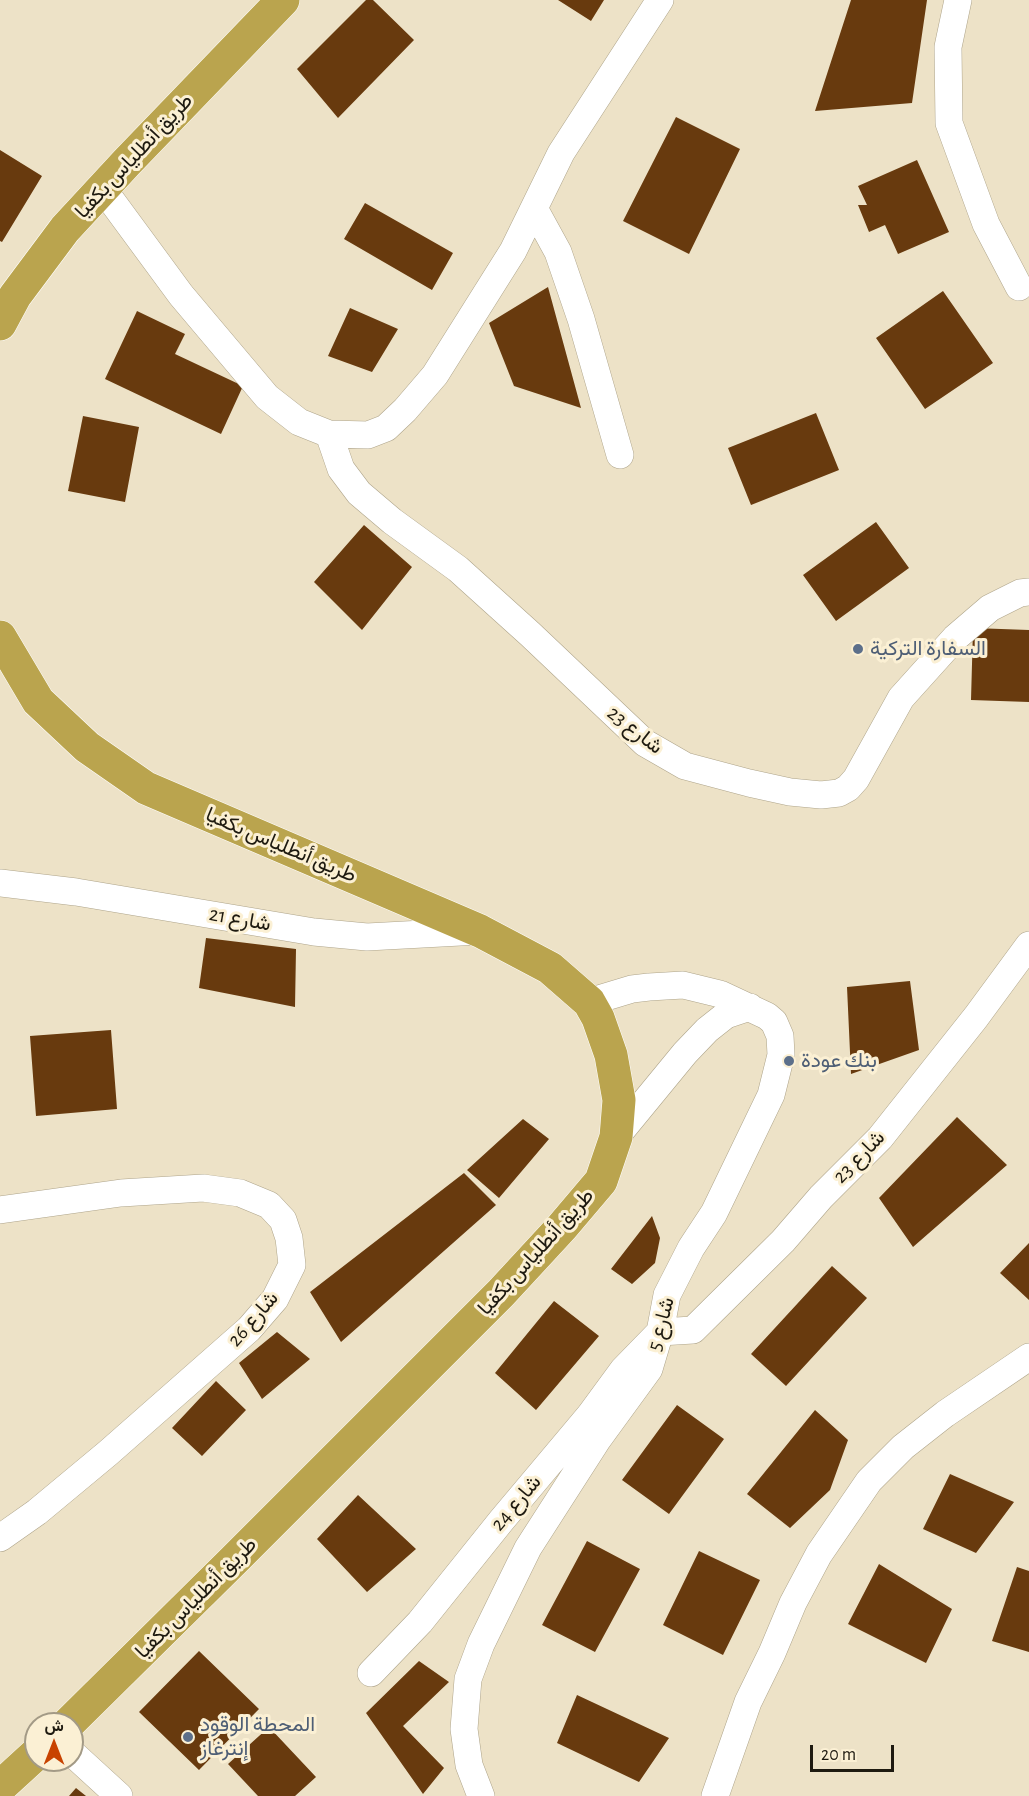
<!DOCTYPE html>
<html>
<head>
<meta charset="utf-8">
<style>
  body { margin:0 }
  #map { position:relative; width:1029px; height:1796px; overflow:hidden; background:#ede2c7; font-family:"Alegreya Sans",Vazirmatn,sans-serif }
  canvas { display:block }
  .north { position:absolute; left:24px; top:1712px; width:60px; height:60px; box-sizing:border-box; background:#fbf0d4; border:2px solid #a39a86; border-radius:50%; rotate:0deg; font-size:16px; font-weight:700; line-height:24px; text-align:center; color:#1e1a10 }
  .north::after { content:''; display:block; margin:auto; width:21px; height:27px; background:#c84300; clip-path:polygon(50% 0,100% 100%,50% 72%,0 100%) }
  .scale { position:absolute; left:810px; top:1745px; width:84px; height:27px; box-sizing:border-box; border:3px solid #1e1a10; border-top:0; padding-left:8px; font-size:18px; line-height:21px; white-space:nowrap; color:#1e1a10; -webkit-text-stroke:4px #fbf0d4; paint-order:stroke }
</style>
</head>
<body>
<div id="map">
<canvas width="1029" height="1796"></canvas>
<div class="north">ش</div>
<div class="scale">20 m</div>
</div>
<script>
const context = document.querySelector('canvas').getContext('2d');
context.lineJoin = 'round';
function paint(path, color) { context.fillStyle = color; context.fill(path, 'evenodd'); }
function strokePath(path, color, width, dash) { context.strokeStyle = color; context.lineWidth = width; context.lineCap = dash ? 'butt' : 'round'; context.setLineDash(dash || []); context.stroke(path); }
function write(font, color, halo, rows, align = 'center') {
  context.font = font + ' "Alegreya Sans",Vazirmatn,sans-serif'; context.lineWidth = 6; context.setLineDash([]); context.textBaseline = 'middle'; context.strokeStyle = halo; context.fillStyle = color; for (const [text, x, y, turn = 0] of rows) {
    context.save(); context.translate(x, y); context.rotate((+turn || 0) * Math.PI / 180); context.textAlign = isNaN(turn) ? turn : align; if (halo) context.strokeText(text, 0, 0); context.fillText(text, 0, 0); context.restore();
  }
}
paint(new Path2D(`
  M366,0H373L414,40L338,118L297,69Z
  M558,0H604L591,21Z
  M851,0H927L912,103L815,111Z
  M676,117L740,149L689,254L623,221Z
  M0,150L42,176L2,242L0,241Z
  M917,160L949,232L898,254L885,225L869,232L858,205H867L858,186Z
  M365,203L453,253L432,290L344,239Z
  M548,287L581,408L514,386L489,323Z
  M943,291L993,363L925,409L876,338Z
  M350,308L398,329L372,372L328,356Z
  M137,311L185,334L175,354L243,386L221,434L105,379Z
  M816,413L839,470L751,505L728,448Z
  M83,416L139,427L125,502L68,491Z
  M876,522L909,568L836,621L803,575Z
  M364,525L412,567L362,630L314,582Z
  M973,628L1029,630V702L971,700Z
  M206,938L296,949L295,1007L199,988Z
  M910,981L919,1050L851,1074L847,987Z
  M111,1030L117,1109L36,1116L30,1036Z
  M957,1117L1007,1165L913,1247L879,1198Z
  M523,1119L549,1139L499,1198L467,1170Z
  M464,1173L496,1205L341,1342L310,1292Z
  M652,1216L660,1238L655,1263L632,1284L611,1269Z
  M1029,1243V1300L1000,1273Z
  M832,1266L867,1298L786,1386L751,1354Z
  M554,1301L599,1336L536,1410L495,1373Z
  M277,1332L310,1359L262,1399L239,1363Z
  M216,1381L246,1410L202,1456L172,1428Z
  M677,1405L724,1439L669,1514L622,1480Z
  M815,1410L848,1440L830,1490L790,1528L747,1494Z
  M950,1474L1014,1502L976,1553L923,1529Z
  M358,1495L416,1549L367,1592L317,1539Z
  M587,1541L640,1569L595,1652L542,1625Z
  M699,1551L760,1580L723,1655L663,1625Z
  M879,1564L952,1609L926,1663L848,1624Z
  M1017,1567L1029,1571V1652L992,1641Z
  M199,1651L259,1709L199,1770L139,1712Z
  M419,1661L449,1682L403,1726L444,1768L423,1794L366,1713Z
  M577,1695L669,1738L639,1782L557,1743Z
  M269,1727L316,1777L295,1796H258L228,1764Z
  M76,1788L86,1796H69Z`), '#683a0e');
const minor = new Path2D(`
  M958,0L948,47L949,123L986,224L1019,287
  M103,189L181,295L267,397L299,422L329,434L368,435L386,428L405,410L435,375L513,251L561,153L660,0
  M535,210L558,252L581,319L620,455
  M329,434L341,469L359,493L392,521L458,569L530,634L645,743L685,766L749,783L790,792L821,795L839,793L848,788L856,779L901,698L955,638L990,608L1020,593L1029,592
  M0,883L76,892L314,932L367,937L479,931
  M616,1137L685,1053L707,1030L726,1015L750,1007
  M0,1210L121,1193L203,1188L240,1193L269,1205L283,1220L289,1238L292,1265L275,1299L249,1329L108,1453L37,1512L0,1538
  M371,1673L420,1622L501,1521L590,1415L623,1370L660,1332L693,1330L783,1241L821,1197L880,1138L976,1017L1029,945
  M72,1753L119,1796
  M481,1796L469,1765L464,1729L468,1679L481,1644L528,1548L598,1439L649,1369L660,1332L667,1295L691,1248L714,1213L771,1095L781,1055L780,1036L774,1022L767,1016L720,994L683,985L649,987L632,989L589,1002
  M715,1796L748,1702L772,1653L793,1603L819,1554L869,1481L903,1447L945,1414L1029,1357`);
const trunk = new Path2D(`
  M0,324L15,296L65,229L127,162L283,0
  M0,637L38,701L87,747L146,788L480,931L550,968L589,1002L598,1018L611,1055L619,1100L616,1137L601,1181L562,1227L501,1293L234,1560L68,1724
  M0,1787L36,1754`);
strokePath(minor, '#aea48a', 28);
strokePath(trunk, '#fff', 34);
strokePath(minor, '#fff', 27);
strokePath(trunk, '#baa44e', 33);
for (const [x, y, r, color] of [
  [858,649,6,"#5c6f8a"],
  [789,1061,6,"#5c6f8a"],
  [188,1737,6,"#5c6f8a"]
]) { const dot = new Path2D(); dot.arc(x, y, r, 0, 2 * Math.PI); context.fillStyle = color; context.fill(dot); strokePath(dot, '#fbf0d4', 2); }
write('21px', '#1e1a10', '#fbf0d4', [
  ["طريق أنطلياس بكفيا",134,156,-47],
  ["شارع 23",635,730,38],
  ["طريق أنطلياس بكفيا",281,845,23],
  ["شارع 21",240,919,10],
  ["شارع 23",859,1157,-46],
  ["طريق أنطلياس بكفيا",536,1252,-48],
  ["شارع 26",253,1319,-49],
  ["شارع 5",661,1324,-75],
  ["شارع 24",516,1503,-50],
  ["طريق أنطلياس بكفيا",196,1598,-45]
]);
write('21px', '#4e5e75', '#fbf0d4', [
  ["السفارة التركية",870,649],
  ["بنك عودة",801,1061],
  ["المحطة الوقود",200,1725],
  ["إنترغاز",200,1749]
], 'left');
</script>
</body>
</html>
